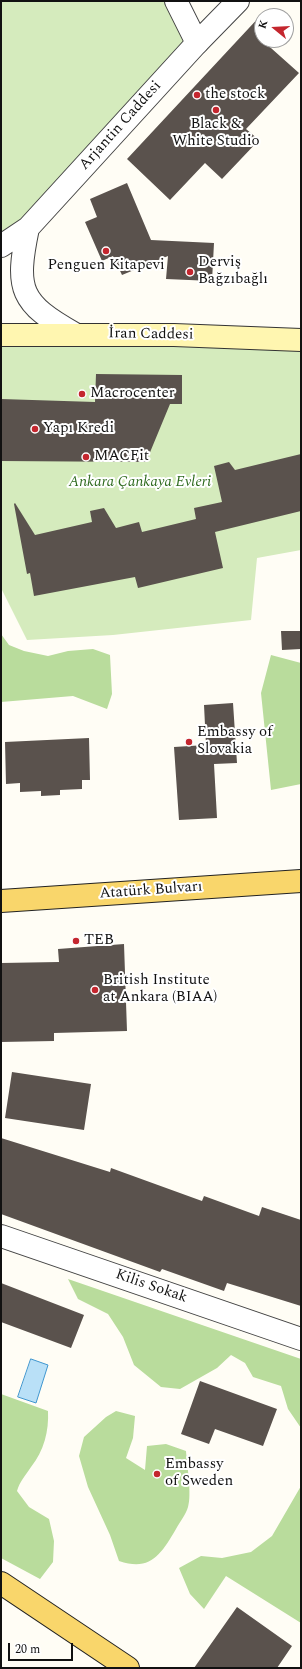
<!DOCTYPE html>
<html>
<head>
<meta charset="utf-8">
<style>
  body { margin:0 }
  #map { position:relative; width:302px; height:1669px; overflow:hidden; background:#fffdf5; font-family:Spectral,serif }
  canvas { display:block }
  .frame { position:absolute; inset:0; border:2px solid #111; pointer-events:none }
  .north { position:absolute; left:254px; top:8px; width:40px; height:40px; box-sizing:border-box; background:#fff; border:1px solid #a0a0a0; border-radius:50%; rotate:288deg; font-size:11px; font-weight:700; line-height:16px; text-align:center; color:#111 }
  .north::after { content:''; display:block; margin:auto; width:14px; height:18px; background:#c4262e; clip-path:polygon(50% 0,100% 100%,50% 72%,0 100%) }
  .scale { position:absolute; left:8px; top:1643px; width:65px; height:18px; box-sizing:border-box; border:2px solid #111; border-top:0; padding-left:5px; font-size:12px; line-height:14px; white-space:nowrap; color:#111; -webkit-text-stroke:3px #fff; paint-order:stroke }
</style>
</head>
<body>
<div id="map">
<canvas width="302" height="1669"></canvas>
<div class="frame"></div>
<div class="north">K</div>
<div class="scale">20 m</div>
</div>
<script>
const context = document.querySelector('canvas').getContext('2d');
context.lineJoin = 'round';
function paint(path, color) { context.fillStyle = color; context.fill(path, 'evenodd'); }
function strokePath(path, color, width, dash) { context.strokeStyle = color; context.lineWidth = width; context.lineCap = dash ? 'butt' : 'round'; context.setLineDash(dash || []); context.stroke(path); }
function write(font, color, halo, rows, align = 'center') {
  context.font = font + ' Spectral,serif'; context.lineWidth = 4; context.setLineDash([]); context.textBaseline = 'middle'; context.strokeStyle = halo; context.fillStyle = color; for (const [text, x, y, turn = 0] of rows) {
    context.save(); context.translate(x, y); context.rotate((+turn || 0) * Math.PI / 180); context.textAlign = isNaN(turn) ? turn : align; if (halo) context.strokeText(text, 0, 0); context.fillText(text, 0, 0); context.restore();
  }
}
paint(new Path2D(`
  M1,1H176L197,43L1,246Z
  M85,343L301,349V550L257,558L251,620L113,635L27,640L1,588V345Z`), '#d5ebbd');
paint(new Path2D(`
  M1,634L9,645L24,651L48,656L68,651L93,649L110,655L112,694L107,709L73,696L1,702Z
  M271,655L301,663V784L271,790L261,693Z
  M68,1279L301,1359V1428L288,1409L281,1386L253,1377L245,1363L231,1355L217,1368L180,1389L161,1387L134,1365L123,1337L108,1314L78,1299Z
  M1,1394L48,1411C49,1431 44,1451 31,1467C25,1476 20,1481 17,1491L29,1507L49,1519L54,1541L53,1562L40,1579L1,1558Z
  M116,1411L135,1416L133,1438L126,1458L145,1470L147,1446L166,1444L186,1451C187,1465 192,1495 188,1507C186,1514 180,1522 176,1529C161,1554 151,1572 119,1561L110,1535L88,1487L79,1456L84,1437L106,1417Z
  M301,1486V1623L226,1576L204,1609L190,1594L179,1568L201,1556L222,1558L251,1552L272,1536Z`), '#b9dc9c');
const water = new Path2D(`
  M31,1359L48,1365L36,1403L18,1397Z`);
paint(water, '#b9e0f7');
strokePath(water, '#3f96cf', 1);
paint(new Path2D(`
  M262,14V40L299,73L246,129L259,140L222,179L205,163L170,200L127,159Z
  M127,183L151,240L214,243L212,281L166,279L168,256L122,275L113,256L102,261L85,222L97,217L90,199Z
  M96,374L182,375V404H170L146,462L1,461V399L95,402Z
  M301,454V511L215,532L223,568L138,588L135,577L34,596L30,573L27,574L14,504L15,503L35,535L92,522L90,511L104,508L116,528L139,522L142,532L196,519L194,508L222,502L214,466L229,462L235,470Z
  M281,631H301V649L282,650Z
  M233,703L237,763L214,764L217,818L179,820L174,747L206,745L204,705Z
  M89,738L90,780H82V789L60,790V795L41,796V791L20,792V783L6,784L5,742Z
  M124,944L127,1031L54,1033V1041L1,1042V963L59,962L58,949Z
  M12,1072L91,1084L84,1130L5,1118Z
  M1,1138L110,1172L111,1168L202,1201L204,1196L259,1216L262,1207L301,1220V1306L227,1283L224,1291L162,1269L160,1272L1,1214Z
  M1,1283L84,1315L71,1348L1,1322Z
  M200,1381L277,1409L263,1446L215,1429L209,1444L181,1434Z
  M237,1607L292,1646L277,1668H194Z`), '#5a524d');
const minor = new Path2D(`
  M176,1L197,43
  M1,1236L301,1339`);
const tertiary = new Path2D(`
  M28,228C15,290 20,303 75,334
  M1,246L28,228L197,43L238,1`);
const secondary = new Path2D(`
  M1,335H174L301,340`);
const primary = new Path2D(`
  M1,901L301,881
  M1,1583L128,1668`);
strokePath(minor, '#444', 24);
strokePath(tertiary, '#444', 24);
strokePath(secondary, '#333', 24);
strokePath(primary, '#222', 24);
strokePath(minor, '#fff', 22);
strokePath(tertiary, '#fff', 22);
strokePath(secondary, '#fff6b0', 22);
strokePath(primary, '#f9d66b', 22);
for (const [x, y, r, color] of [
  [197,95,4,"#c4262e"],
  [216,110,4,"#c4262e"],
  [106,251,4,"#c4262e"],
  [190,272,4,"#c4262e"],
  [82,394,4,"#c4262e"],
  [35,429,4,"#c4262e"],
  [86,457,4,"#c4262e"],
  [189,742,4,"#c4262e"],
  [76,941,4,"#c4262e"],
  [95,990,4,"#c4262e"],
  [157,1474,4,"#c4262e"]
]) { const dot = new Path2D(); dot.arc(x, y, r, 0, 2 * Math.PI); context.fillStyle = color; context.fill(dot); strokePath(dot, '#fff', 1.5); }
write('15px', '#111', '#fff', [
  ["the stock",205,95],
  ["Black &",216,125,"center"],
  ["White Studio",216,142,"center"],
  ["Derviş",198,263],
  ["Bağzıbağlı",198,280],
  ["Penguen Kitapevi",106,266,"center"],
  ["Macrocenter",90,394],
  ["Yapı Kredi",43,429],
  ["MACFit",94,457],
  ["Embassy of",197,733],
  ["Slovakia",197,750],
  ["TEB",84,941],
  ["British Institute",103,981],
  ["at Ankara (BIAA)",103,998],
  ["Embassy",165,1465],
  ["of Sweden",165,1482]
], 'left');
write('15px', '#111', '#fff', [
  ["Arjantin Caddesi",121,126,-48],
  ["İran Caddesi",151,335,1],
  ["Atatürk Bulvarı",151,891,-4],
  ["Kilis Sokak",151,1287,19]
]);
write('italic 15px', '#2f6b1f', '#fff', [
  ["Ankara Çankaya Evleri",140,483]
]);
</script>
</body>
</html>
